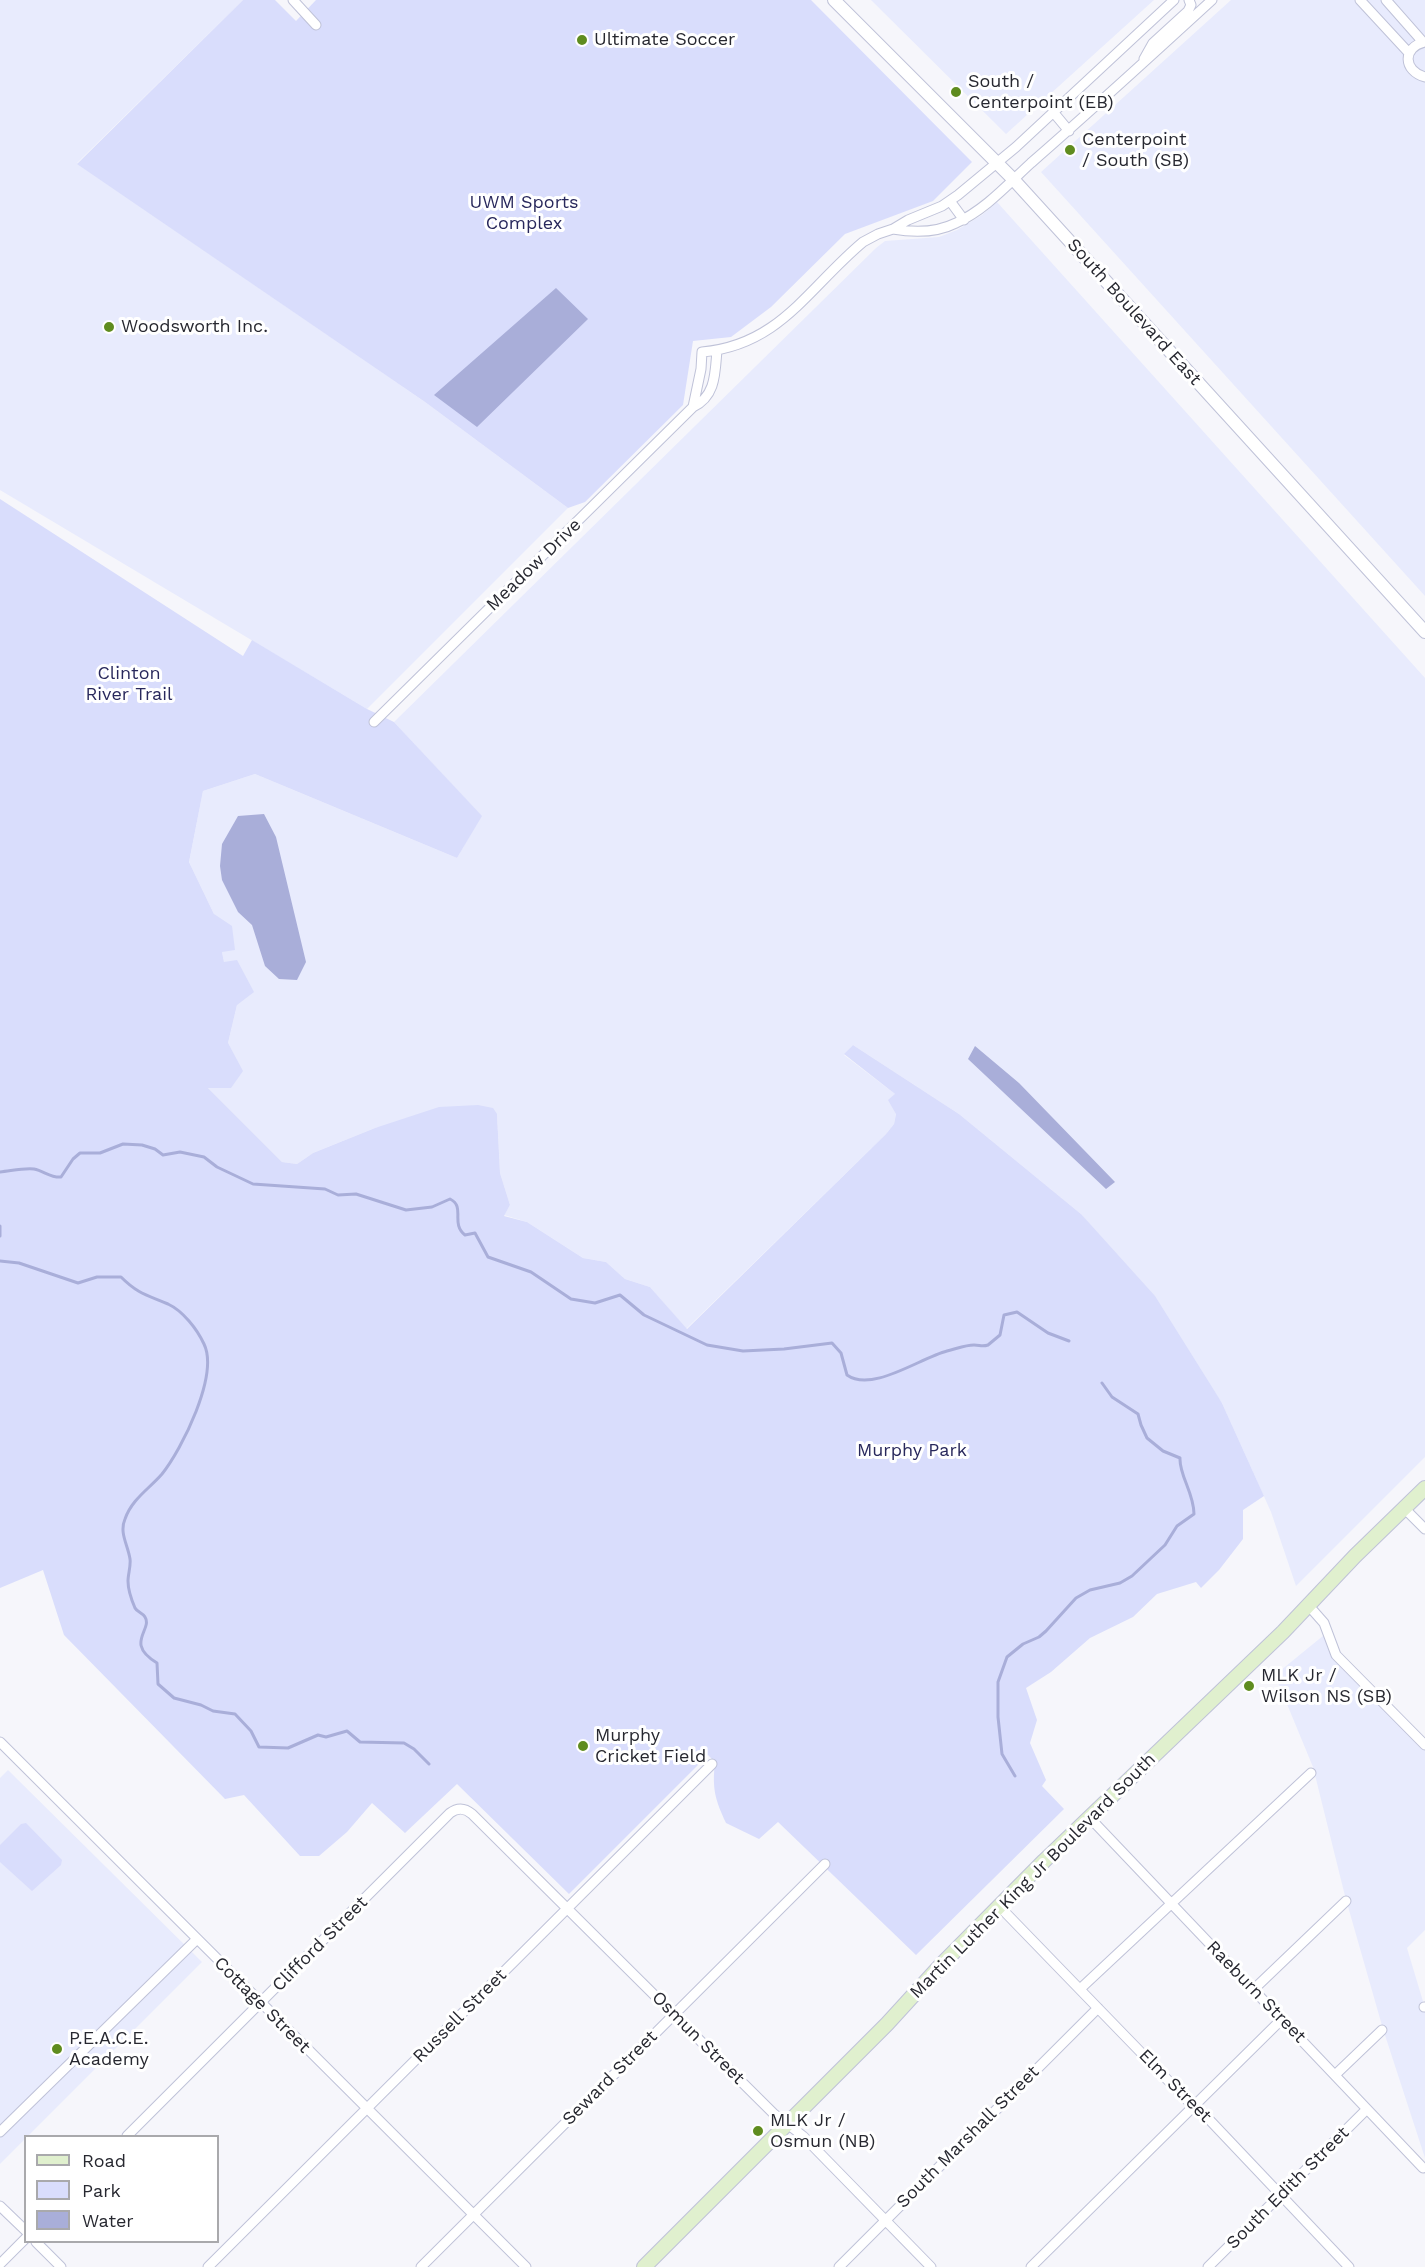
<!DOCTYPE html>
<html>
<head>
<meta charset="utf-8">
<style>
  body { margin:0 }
  #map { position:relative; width:1425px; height:2267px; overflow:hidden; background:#f6f6fb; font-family:"Work Sans",sans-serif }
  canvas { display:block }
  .legend { position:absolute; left:24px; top:2135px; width:195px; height:108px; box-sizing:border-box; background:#fff; border:2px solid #a9a9ac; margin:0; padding:8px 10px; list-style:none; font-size:18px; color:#272830 }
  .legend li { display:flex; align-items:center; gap:12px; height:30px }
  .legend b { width:30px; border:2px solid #a9a9ac }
</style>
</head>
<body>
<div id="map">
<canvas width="1425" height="2267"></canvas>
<ul class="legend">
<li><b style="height:8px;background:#e0f0ce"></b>Road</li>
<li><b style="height:16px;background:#d9ddfc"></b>Park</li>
<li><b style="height:16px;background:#a9aed9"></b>Water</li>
</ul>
</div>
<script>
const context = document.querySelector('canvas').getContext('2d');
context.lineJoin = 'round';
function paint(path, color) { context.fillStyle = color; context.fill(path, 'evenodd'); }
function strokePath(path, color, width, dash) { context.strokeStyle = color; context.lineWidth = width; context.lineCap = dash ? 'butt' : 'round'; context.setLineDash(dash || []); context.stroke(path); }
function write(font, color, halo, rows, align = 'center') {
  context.font = font + ' "Work Sans",sans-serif'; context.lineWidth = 6; context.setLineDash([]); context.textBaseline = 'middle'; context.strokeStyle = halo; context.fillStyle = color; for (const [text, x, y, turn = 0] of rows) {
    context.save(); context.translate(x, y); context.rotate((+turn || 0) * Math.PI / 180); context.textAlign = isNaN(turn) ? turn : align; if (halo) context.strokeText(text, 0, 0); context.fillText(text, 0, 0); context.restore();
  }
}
paint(new Path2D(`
  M0,0H243L77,163L425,402L568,508L367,709L0,490Z
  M871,0H1154L1006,134Z
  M1231,0H1425V596L1041,172Z
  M997,202L1425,678V1457L1296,1586L1271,1512L1222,1403L1081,1214L959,1114L853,1045L844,1055L895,1094L896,1114L894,1124L886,1134L686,1329L650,1287L625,1279L606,1262L583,1258L527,1222L504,1215L510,1205L500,1173L497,1114L375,1128L313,1153L297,1164L282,1162L207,1087L228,1043L237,1005L224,962L214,914L189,862L203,791L255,774L457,858L481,816L394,722L876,248L885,241L939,237L957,230L982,215Z
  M1329,1631L1336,1649L1425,1742V1930L1407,1948L1425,2008V2158L1383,2029L1345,1896L1313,1767L1275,1675Z
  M8,1770L202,1962L0,2164V1778Z`), '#e8ebfd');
paint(new Path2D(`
  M243,0H275L296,21L316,0H811L972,162L933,201L845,234L771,307L731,337L693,341L683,405L585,502L568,508L425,402L77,164Z
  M0,499L243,656L252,640L367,709L394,722L482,816L457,858L255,774L203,791L189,862L214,914L232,926L235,950L222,952L224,962L237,960L254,992L237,1005L228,1043L243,1071L231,1088H208L282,1162L297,1164L313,1153L375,1128L439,1107L478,1105L493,1108L497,1114L500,1173L510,1205L504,1216L527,1222L583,1258L606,1262L625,1279L650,1287L687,1329L886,1134L894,1124L896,1114L888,1100L895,1094L844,1054L853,1045L959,1114L1081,1214L1155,1296L1222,1403L1264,1496L1243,1510V1539L1219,1570L1201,1588L1196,1582L1157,1594L1133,1617L1090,1638L1051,1672L1026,1688L1037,1720L1030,1743L1046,1780L1042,1786L1064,1809L916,1955L778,1822L759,1839L726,1823C715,1799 712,1789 715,1762L708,1755L569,1894L457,1784L405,1833L372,1803L347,1832L319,1856H300L244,1795L225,1799L64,1635L43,1570L0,1588Z
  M26,1823L62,1860L61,1865L32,1891L0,1862V1845L21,1824Z`), '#d9ddfc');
paint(new Path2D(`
  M556,288L588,319L477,427L434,395Z
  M264,814L276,837L306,962L297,980L279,979L265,966L252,925L238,912L222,880L220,866L222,844L238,816Z
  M975,1046L1019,1083L1115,1182L1106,1189L968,1059Z`), '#a9aed9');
strokePath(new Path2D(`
  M0,1172C11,1171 22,1168 34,1169C44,1171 51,1178 61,1177L73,1159L80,1153H100L123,1144L142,1145L155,1149L163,1155L180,1152L204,1157L217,1167L253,1184L325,1189L338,1195L356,1194L406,1210L432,1207L450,1199C466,1207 450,1223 465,1235L475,1233L488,1257L531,1272L571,1299L595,1303L620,1295L644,1315L707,1345L743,1351L784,1349L832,1343L841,1353L847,1375C872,1393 920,1358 947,1351C956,1349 965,1345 974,1345C980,1345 982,1347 988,1345L1000,1335L1004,1315L1017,1312L1048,1333L1069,1341
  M0,1226V1236
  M0,1261L19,1263L78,1283L97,1277H121C138,1294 147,1295 168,1304C183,1311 197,1329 204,1344C219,1375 182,1449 162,1474C149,1489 132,1499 125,1519C119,1533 128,1545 130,1559C131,1566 128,1574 128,1581C128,1589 132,1601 135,1608C137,1612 143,1613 145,1617C153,1630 124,1643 157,1663L158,1684L174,1698L201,1705L213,1711L235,1714L251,1731L259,1747L288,1748L318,1735L326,1737L347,1731L360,1742L404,1743L414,1749L429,1764
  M1015,1776L1002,1754L998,1717V1682L1007,1657L1023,1644L1039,1637L1046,1631L1076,1598L1090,1590L1120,1583L1132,1576L1165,1545L1177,1526L1194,1514C1194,1493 1179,1475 1180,1458L1163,1451L1147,1438L1141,1425L1138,1414L1112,1397L1102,1383`), '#a9aed9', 3);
const minor = new Path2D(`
  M293,0L316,25
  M1360,0L1409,53
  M1386,0L1423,42
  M1425,42C1402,47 1403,71 1425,77
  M1144,59L1153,43L1188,11L1191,5L1189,0
  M1054,113L1069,131
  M950,201L964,220
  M893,229C915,233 936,233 956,223C985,210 1008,184 1031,163C1092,110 1152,55 1212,0
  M693,407L701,369L702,352C780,345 808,288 863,242L878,234L893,229L908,220L942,206L958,195L1016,147L1174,0
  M374,722L693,407C716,396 715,373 717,350
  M1404,1508L1425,1529
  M1309,1606L1324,1623L1336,1655L1425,1745
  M0,1742L526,2267
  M1089,1817L1423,2168
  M999,1906L1187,2100L1202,2112L1349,2267
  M1080,1989L1311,1773
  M1253,1990L1346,1901
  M1424,2007H1425
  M1335,2075L1382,2030
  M0,2132L196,1940
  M127,2136L450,1813C458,1807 465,1808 472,1814L773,2113L803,2136L931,2267
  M0,2206L26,2231
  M36,2242L61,2267
  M0,2264L26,2238
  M208,2267L712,1764
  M421,2267L825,1864
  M839,2267L1098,2008
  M1031,2267L1282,2019
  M1208,2267L1367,2109`);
const tertiary = new Path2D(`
  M834,0L1013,179L1425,632`);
const secondary = new Path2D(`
  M644,2267L887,2024L940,1966L1044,1861L1283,1632L1355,1556L1425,1488`);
strokePath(minor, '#bfc2d8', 11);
strokePath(tertiary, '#bfc2d8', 14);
strokePath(secondary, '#bfc2d8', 16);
strokePath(minor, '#fff', 9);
strokePath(tertiary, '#fff', 12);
strokePath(secondary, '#e0f0ce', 14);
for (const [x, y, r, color] of [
  [582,40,6,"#5f8c1f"],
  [956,92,6,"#5f8c1f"],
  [1070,150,6,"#5f8c1f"],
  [109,327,6,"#5f8c1f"],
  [1249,1686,6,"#5f8c1f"],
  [583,1746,6,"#5f8c1f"],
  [57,2049,6,"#5f8c1f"],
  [758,2131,6,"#5f8c1f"]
]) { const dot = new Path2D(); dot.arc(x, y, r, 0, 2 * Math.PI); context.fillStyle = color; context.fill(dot); strokePath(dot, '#fff', 2); }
write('18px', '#272830', '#fff', [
  ["Ultimate Soccer",594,40],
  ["South /",968,82],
  ["Centerpoint (EB)",968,103],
  ["Centerpoint",1082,140],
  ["/ South (SB)",1082,161],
  ["Woodsworth Inc.",121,327],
  ["MLK Jr /",1261,1676],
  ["Wilson NS (SB)",1261,1697],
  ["Murphy",595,1736],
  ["Cricket Field",595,1757],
  ["P.E.A.C.E.",69,2039],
  ["Academy",69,2060],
  ["MLK Jr /",770,2121],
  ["Osmun (NB)",770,2142]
], 'left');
write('18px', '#28285c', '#fff', [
  ["UWM Sports",524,203],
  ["Complex",524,224],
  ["Clinton",129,674],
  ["River Trail",129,695],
  ["Murphy Park",912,1451]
]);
write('18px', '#272830', '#fff', [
  ["South Boulevard East",1134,312,48],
  ["Meadow Drive",534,565,-44],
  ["Martin Luther King Jr Boulevard South",1033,1876,-45],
  ["Clifford Street",320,1944,-45],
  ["Raeburn Street",1256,1992,46],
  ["Cottage Street",262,2005,45],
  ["Russell Street",460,2016,-45],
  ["Osmun Street",698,2038,45],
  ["Seward Street",610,2078,-45],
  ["Elm Street",1175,2086,45],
  ["South Marshall Street",968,2137,-45],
  ["South Edith Street",1288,2188,-45]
]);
</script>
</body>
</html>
